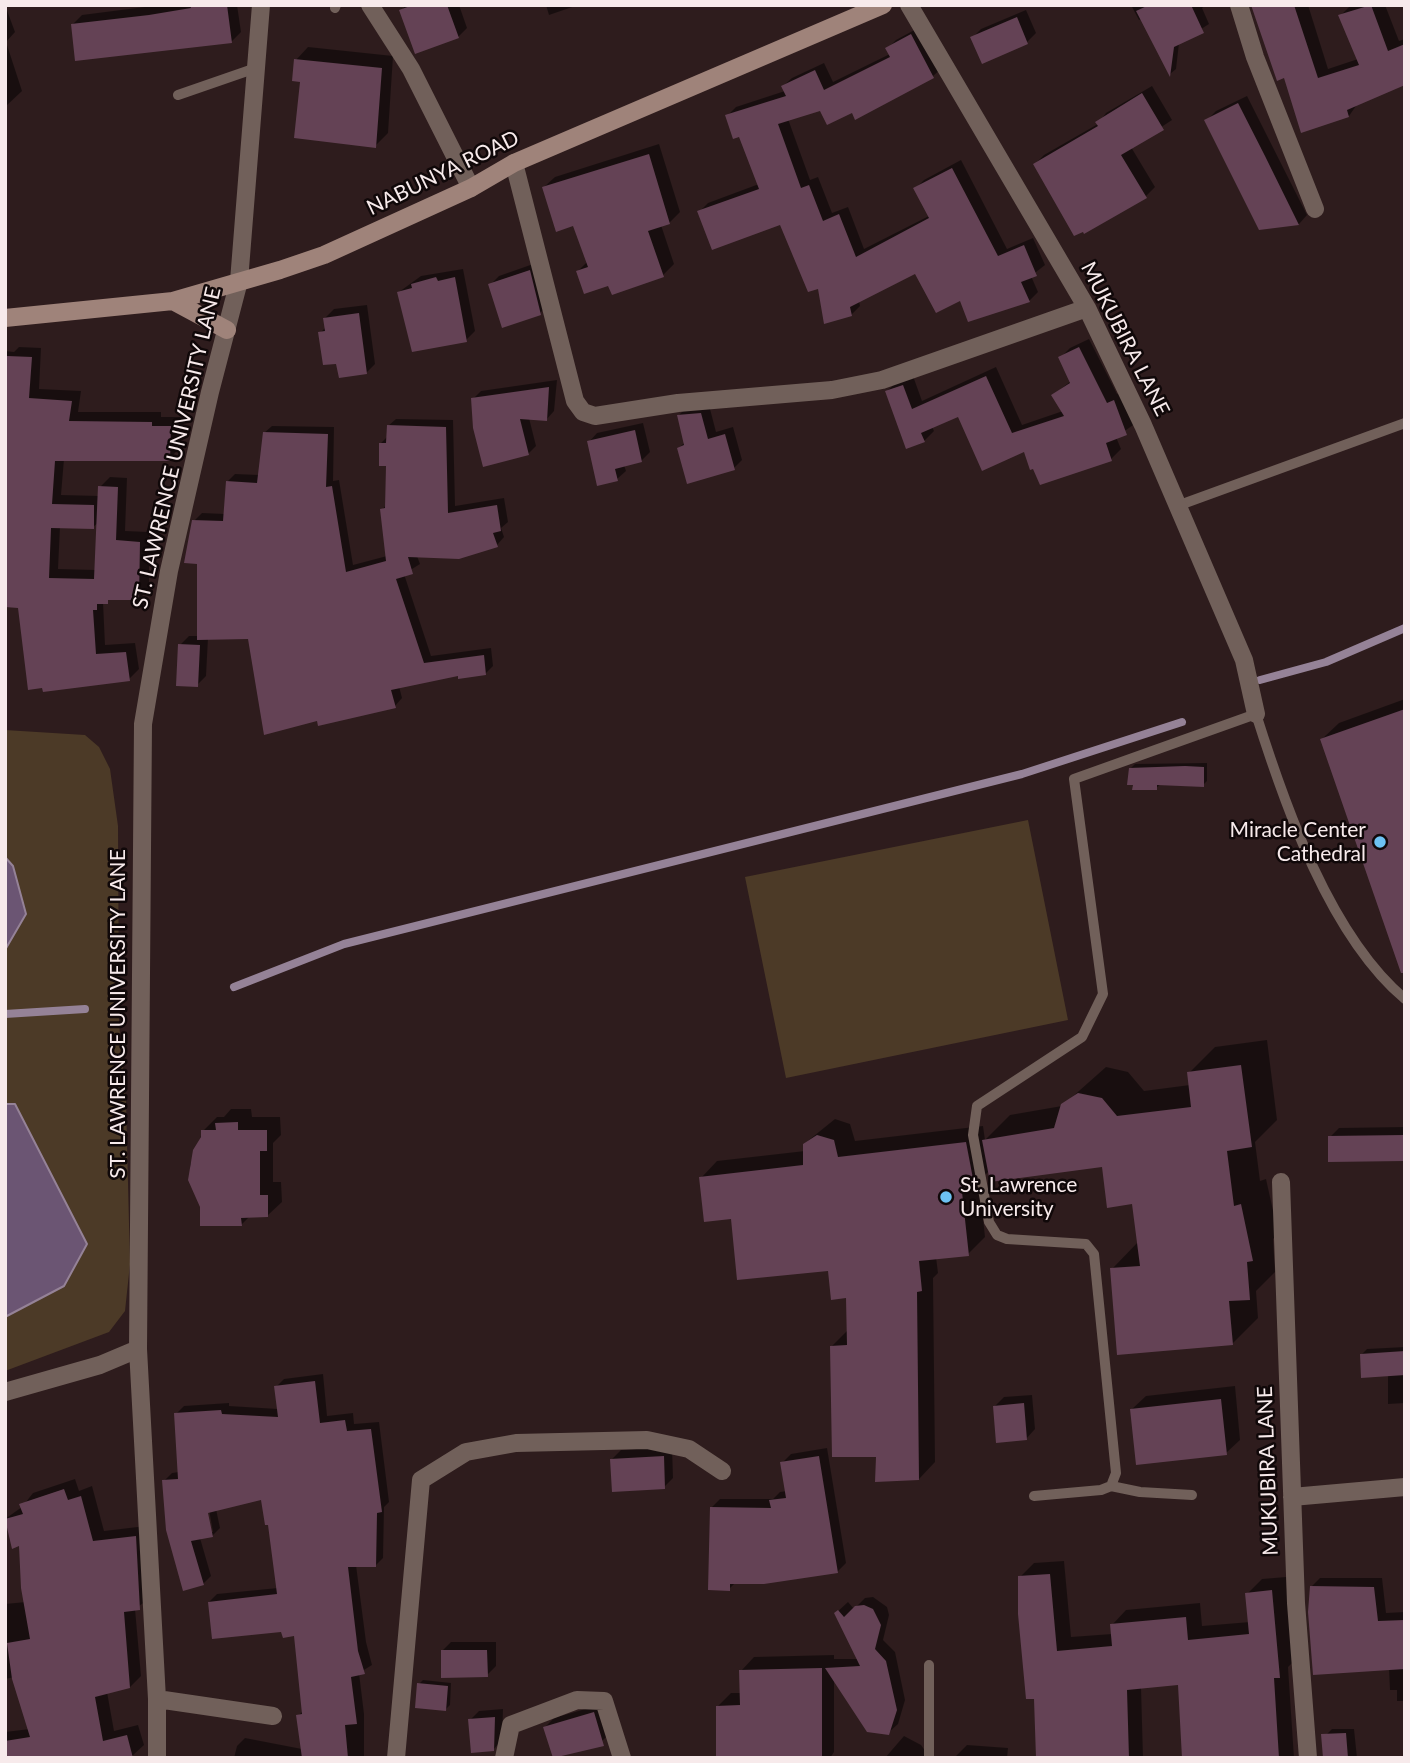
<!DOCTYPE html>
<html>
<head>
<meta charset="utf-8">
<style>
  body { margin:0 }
  #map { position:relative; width:1410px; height:1763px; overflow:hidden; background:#2e1c1d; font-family:Lato,sans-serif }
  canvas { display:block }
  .frame { position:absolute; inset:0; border:7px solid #f7eaeb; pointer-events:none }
</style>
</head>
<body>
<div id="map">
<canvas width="1410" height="1763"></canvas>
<div class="frame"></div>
</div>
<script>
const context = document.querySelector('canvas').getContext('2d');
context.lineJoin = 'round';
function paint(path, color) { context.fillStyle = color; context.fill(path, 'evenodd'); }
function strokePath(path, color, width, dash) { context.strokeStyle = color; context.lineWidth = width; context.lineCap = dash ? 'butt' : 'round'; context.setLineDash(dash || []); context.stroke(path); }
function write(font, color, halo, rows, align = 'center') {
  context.font = font + ' Lato,sans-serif'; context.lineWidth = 5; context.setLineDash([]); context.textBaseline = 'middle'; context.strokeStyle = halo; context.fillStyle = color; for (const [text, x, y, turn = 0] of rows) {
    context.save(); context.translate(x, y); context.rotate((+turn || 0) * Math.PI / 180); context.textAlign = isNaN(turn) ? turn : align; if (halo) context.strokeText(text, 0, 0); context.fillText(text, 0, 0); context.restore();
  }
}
paint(new Path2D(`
  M5,730L85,735L99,747L110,769L118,826L119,1022L126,1102L130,1264L125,1311L109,1332L5,1371V1317L64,1286L87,1244L15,1104H5V950L26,914L13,866L5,857Z
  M1028,820L1068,1020L786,1078L745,877Z`), '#4c3a27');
const water = new Path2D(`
  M5,857L13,866L26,914L5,950Z
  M5,1104H15L87,1244L64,1286L5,1317Z`);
paint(water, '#6b5573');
strokePath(water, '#958297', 2);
paint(new Path2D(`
  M5,5L15,32L6,42L22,91L5,107Z
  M160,5H237L241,32L232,41L73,24L82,15Z
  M406,5H459L467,28L458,37L401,11Z
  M546,5H578L549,15Z
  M1131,5H1206L1202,8L1209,24L1179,43L1176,69L1170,74L1142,19L1139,20Z
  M1258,5H1308L1328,69L1358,59L1340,16L1351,5H1385L1399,41L1405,39V83L1358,103L1349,116L1285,76Z
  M1026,10L1036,33L1027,42L972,38L981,29Z
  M920,27L942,68L933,76L853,110L821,109L788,119L810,180L818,177L832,213L848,207L864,249L929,216L915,189L924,180L961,160L1007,249L1033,238L1045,265L1031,276L1038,292L1029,301L961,298L916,272L859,301L860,306L851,315L819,286L780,223L699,212L708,203L759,184L740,134L727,116L736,107L785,91L783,86L792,78L824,63L833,82L890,54L887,49L896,40Z
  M308,47L393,56L388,133L375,146L296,60Z
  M1152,86L1172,120L1131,147L1155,187L1146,196L1035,164L1044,155L1098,124L1106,113Z
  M1247,96L1307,215L1299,224L1260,228L1207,120L1216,111Z
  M659,144L680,212L669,223L661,225L674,264L663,275L613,293L610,283L578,271L588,261L574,224L544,187L555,177Z
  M539,262L549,304L540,313L490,285L499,276Z
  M463,269L475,331L466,340L399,292L421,276Z
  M367,305L375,364L366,373L338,362L320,333L326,327L325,318L334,309Z
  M1089,339L1117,394L1124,391L1136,423L1116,437L1121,449L1111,459L1025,449L959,415L932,427L934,431L924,441L887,391L897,382L913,376L922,401L996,367L1022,425L1063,411L1053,395L1071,381L1060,358L1070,348Z
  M19,347L41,348L39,389L81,391L78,412H161V417H180L179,449L169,459H64L61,495L100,496V487L110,477L127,478L125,531L149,532V589L139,599L112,598L103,602L105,645L135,643L139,669L129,679L19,606H5V351L14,352ZM99,522L96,570L58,569L60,527H93Z
  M557,380L554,411L546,420L529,418L536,446L528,454L473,399L481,391Z
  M709,405L716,432L733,427L742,460L734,468L679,448L685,442L678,416L686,408Z
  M396,419L453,420L455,506L504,498L508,522L501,528L504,537L497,545L417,556L420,564L404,574L431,656L491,648L493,666L485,674H460L399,686L402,698L395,706L318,719L249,638H208L206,676L197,685L180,645L189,636H198L199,563L194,521L202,513L225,514L227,482L235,474L259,475L264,433L272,426L334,427L333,481L339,480L353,565L387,556L382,510L386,505L388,464L381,443L388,436V426Z
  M643,423L650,452L641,461L624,465L626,471L617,479L589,442L597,433Z
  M1405,699V943L1322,739L1339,723Z
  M1207,763V781L1203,785L1161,784L1156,788L1131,768L1135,764Z
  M1267,1040L1277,1120L1255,1142L1260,1181L1266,1179L1278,1233L1273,1239L1275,1272L1256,1291L1258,1318L1232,1344L1112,1269L1138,1242L1133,1202L1103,1165L989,1171L979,1181L985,1237L968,1254L936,1257L938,1273L933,1278L935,1462L919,1479L878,1455L832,1346L848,1330L847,1296L830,1269L732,1217L701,1178L717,1161L805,1151L804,1144L835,1119L850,1124L855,1141L983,1126L985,1140L1010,1115L1062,1106L1106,1067L1128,1072L1144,1091L1190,1085L1189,1073L1215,1047Z
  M231,1109H251L252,1117H280L281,1135L273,1143V1182H281L282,1202L268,1215L250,1216L241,1225L202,1206L190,1179V1165L203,1131L217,1117H224Z
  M1405,1127V1159L1330,1137L1339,1128Z
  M1405,1347V1403L1388,1404V1375L1362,1354L1367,1349Z
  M323,1374L327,1416L353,1413L354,1424L379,1422L389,1502L384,1507L383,1558L375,1566L356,1565L366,1642L372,1665L359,1673L364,1714V1758H234L237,1746L245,1738L302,1749L298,1716L303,1711L295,1634L209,1602L217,1594L278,1588L270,1523L262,1497L216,1509L220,1528L212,1536L200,1538L211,1576L203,1584L164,1481L172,1473L179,1472L176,1414L184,1406L229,1403V1406L278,1409L276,1387L284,1379ZM204,1504H208L213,1532H210Z
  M1235,1386L1240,1440L1226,1453L1132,1409L1146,1396Z
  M1032,1395L1035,1429L1026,1439L995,1406L1004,1397Z
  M672,1447L673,1478L664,1487L612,1459L621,1450Z
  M827,1448L846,1563L837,1572L736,1582L729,1589L711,1508L720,1499H773L780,1492L787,1491L782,1463L791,1454Z
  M75,1479L79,1491L92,1486L104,1531L146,1526L150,1598L135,1609L141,1676L130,1687L107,1692L114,1731L138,1725L144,1745L132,1756L5,1758V1732L30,1729L15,1677L5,1679V1604L26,1602L21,1544L13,1547L5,1519L22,1507L33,1493Z
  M1064,1561L1071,1637L1112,1634V1625L1126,1610L1200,1603L1202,1626L1250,1622L1247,1594L1262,1579L1286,1577L1293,1662L1288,1667L1294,1758H1184L1180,1683L1141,1687L1143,1758H1038L1035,1697L1020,1577L1034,1563Z
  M1320,1578H1382L1386,1613L1405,1612V1701H1397V1690H1390L1389,1668L1311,1587Z
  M873,1597L887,1607L889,1615L883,1640L895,1652L905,1700L898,1724L888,1733L834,1679V1752L830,1758H718V1706L731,1693H742L741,1671L754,1657L834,1655V1659H858L836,1613L848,1602L854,1609L865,1598Z
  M451,1642H496V1666L487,1675L442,1651Z
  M423,1680L451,1683L450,1705L446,1709L419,1684Z
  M603,1704L611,1732L602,1741L545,1727L554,1718Z
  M503,1709L502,1740L493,1750L470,1720L479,1711Z
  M1332,1729H1354L1357,1758H1325L1323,1738Z
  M904,1736L921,1745L930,1758H885Z
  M967,1745L1008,1748L1007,1758H954Z`), '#0007');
strokePath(new Path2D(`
  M1260,680L1326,662L1405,628
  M234,987L344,944L1022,774L1182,722
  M5,1014L85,1009`), '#958297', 8);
paint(new Path2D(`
  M190,5H227L232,43L75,61L71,24L149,15L191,8Z
  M413,5H447L459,38L415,54L399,10Z
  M1149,5H1191L1204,33L1174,47L1170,77L1136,11Z
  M1251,5H1294L1318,78L1359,65L1338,15L1371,5L1388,51L1405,44V85L1347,110L1349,117L1301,133L1284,78L1277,81Z
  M1017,17L1028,44L982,64L970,37Z
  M911,34L934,78L855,120L852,113L827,125L820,111L778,124L801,188L809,185L823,221L839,214L856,257L929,218L913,188L952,168L998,256L1024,245L1037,276L1021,282L1030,302L968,322L960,301L936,313L915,274L850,307L852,316L824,324L818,289L808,292L780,225L712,250L697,211L759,189L739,137L733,139L725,115L786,96L781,86L815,70L824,90L890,57L885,48Z
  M294,59L382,68L376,148L294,138L300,82L292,81Z
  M1142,93L1164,130L1121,155L1147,198L1084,234L1083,232L1074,236L1033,164L1098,126L1095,122Z
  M1238,103L1265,156L1299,225L1259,230L1204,120Z
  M649,154L670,224L648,231L664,277L612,295L608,286L584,294L576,271L588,267L573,226L556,232L542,187Z
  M530,270L541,315L502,328L488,284Z
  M436,277L438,281L455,277L467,342L412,352L397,292L412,288L411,284Z
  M359,313L367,374L339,378L336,364L323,365L318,332L325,331L323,318Z
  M1079,347L1107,403L1114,400L1127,435L1106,443L1112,461L1040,485L1033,469L1030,470L1024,452L982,471L958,417L921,433L925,442L906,449L885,391L903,385L912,409L986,376L1012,433L1064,416L1051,395L1070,383L1058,357Z
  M7,356L32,357L29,398L72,401L69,421L152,422V426H171L170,461H55L52,504L94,505V529L51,528L49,578L94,579L98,486L118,487L116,540L140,542L139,600H108V604H97V610H93L96,654L126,652L130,681L43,692L42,688L28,690L18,608L5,607Z
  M549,387L547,421L520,419L529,455L483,467L473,428L471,398Z
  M701,413L708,439L725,434L735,470L687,484L677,448L684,445L677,415Z
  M387,425L446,427L448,513L497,505L501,531L493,533L498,547L459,559L408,557L413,574L396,579L424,663L484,655L486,675L458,679V676L391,690L396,708L318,726L317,721L264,735L248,639L197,640V564L184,563L192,520L223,521L226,481L257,483L263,432L328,434L326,487L332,486L346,572L386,561L380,509L385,508L386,466H379V443H386Z
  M635,430L642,462L615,469L618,481L597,486L587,441Z
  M178,644L200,645L198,687L176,686Z
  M1405,709V973H1401L1320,739Z
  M1185,766L1204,767V787L1157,785V790H1132L1133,785H1127L1129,768Z
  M1241,1065L1252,1147L1227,1151L1234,1206L1241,1204L1253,1261L1247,1262L1250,1300L1229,1301L1233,1345L1117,1355L1110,1268L1140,1266L1132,1204L1107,1208L1102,1167L990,1182L982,1140L1054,1128L1061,1104L1078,1093L1102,1098L1117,1116L1191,1107L1187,1072Z
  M238,1122V1130H267V1151H260V1195H268V1217L241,1218L242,1226H200V1207L188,1180L193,1150L201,1137V1130H216L215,1123Z
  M817,1135L834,1140L838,1157L966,1142L974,1184H970L971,1191L962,1192L969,1256L919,1261L922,1291L917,1292L919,1480L875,1482L876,1457H832L830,1346L847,1345L846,1298L831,1300L828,1271L737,1280L731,1219L704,1222L699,1177L803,1165V1144Z
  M1405,1135V1161L1328,1162V1136Z
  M1405,1351V1375L1361,1378L1360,1354Z
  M315,1381L320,1423L345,1420L347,1431L371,1429L382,1512L377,1513L376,1567H348L358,1651L365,1674L351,1677L357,1724L345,1725L348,1758H302L296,1715L302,1714L294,1636L283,1638L281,1632L212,1639L208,1602L277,1594L268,1525H265L261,1500L208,1513L213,1537L191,1541L204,1585L183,1591L166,1530L162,1480L178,1479L174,1413L221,1410L222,1414L278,1417L274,1386Z
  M1221,1399L1227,1455L1136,1465L1130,1409Z
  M1024,1403L1027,1440L996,1443L993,1406Z
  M664,1456L665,1489L612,1492L610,1459Z
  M819,1456L838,1573L764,1584H730V1591L708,1590L710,1507L771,1508L769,1500L786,1498L780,1462Z
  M64,1489L68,1500L81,1496L93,1541L136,1536L140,1610L124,1612L130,1688L95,1697L103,1741L127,1735L133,1758H5V1741L30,1737L12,1679L7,1643L30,1639L21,1588L19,1546L12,1549L5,1519L23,1514L19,1504Z
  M1050,1574L1057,1651L1112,1646L1110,1624L1186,1617L1188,1640L1249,1634L1245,1593L1272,1590L1280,1678H1274L1279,1758H1182L1178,1685L1127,1690L1129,1758H1036L1034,1699H1026L1018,1614V1576Z
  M1310,1586L1374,1587L1378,1621L1405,1620V1669L1313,1675L1308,1612Z
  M864,1605L873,1609L881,1625L875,1649L886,1661L897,1710L889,1735L867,1732L825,1668L860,1666L834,1613L838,1610L844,1617L855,1606Z
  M441,1650H487L488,1677L441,1678Z
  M822,1668V1758H716V1706L740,1705L739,1670Z
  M417,1683L448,1686L446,1711L415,1708Z
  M594,1712L604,1746L553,1758L543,1727Z
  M495,1717L494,1751L471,1753L468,1719Z
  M1346,1733L1348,1758H1323L1321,1734Z`), '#644255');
strokePath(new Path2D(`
  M335,8L336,5
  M178,95L256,68
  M1177,506L1405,423
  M1111,1486L1116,1473L1094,1254L1086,1244L1007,1239L997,1235L989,1222L973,1135L977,1106L1082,1037L1103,994L1074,779L1256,714C1285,806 1330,936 1405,999
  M1034,1496L1101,1490L1111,1486L1140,1492L1192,1495
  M929,1665V1758`), '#71605a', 10);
strokePath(new Path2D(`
  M370,5L411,69L471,188
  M909,5L1087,308L1143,425L1244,660L1256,714
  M1239,5L1255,57L1315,209
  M514,163L575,401L583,412L595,416L678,403L832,390L882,380L1087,308
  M1281,1182L1296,1603L1308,1758
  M5,1392L100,1365L138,1349
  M1292,1497L1405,1487
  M157,1699L273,1716
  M157,1758V1699L138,1349L143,724L169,571L210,392L239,281L261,5
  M396,1758L421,1480L466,1452L516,1443L647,1440L689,1449L722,1471
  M504,1758L511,1725L577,1700L604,1701L622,1758`), '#71605a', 18);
strokePath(new Path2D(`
  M173,301L227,330
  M5,318L173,301L280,270L324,255L471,188L514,163L883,5`), '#9f837a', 18);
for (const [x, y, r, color] of [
  [1380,842,7,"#6dc2f3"],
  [946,1197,7,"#6dc2f3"]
]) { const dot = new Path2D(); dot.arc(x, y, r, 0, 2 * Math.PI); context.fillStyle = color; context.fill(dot); strokePath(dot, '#100809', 2.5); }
write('21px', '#f7eaeb', '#100809', [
  ["NABUNYA ROAD",443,173,-26],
  ["MUKUBIRA LANE",1125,339,63],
  ["ST. LAWRENCE UNIVERSITY LANE",177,448,-77],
  ["ST. LAWRENCE UNIVERSITY LANE",118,1014,-90],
  ["MUKUBIRA LANE",1268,1471,-92]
]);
write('21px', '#f7eaeb', '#100809', [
  ["Miracle Center",1366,830],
  ["Cathedral",1366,854],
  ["St. Lawrence",960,1185,"left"],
  ["University",960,1209,"left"]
], 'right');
</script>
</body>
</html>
